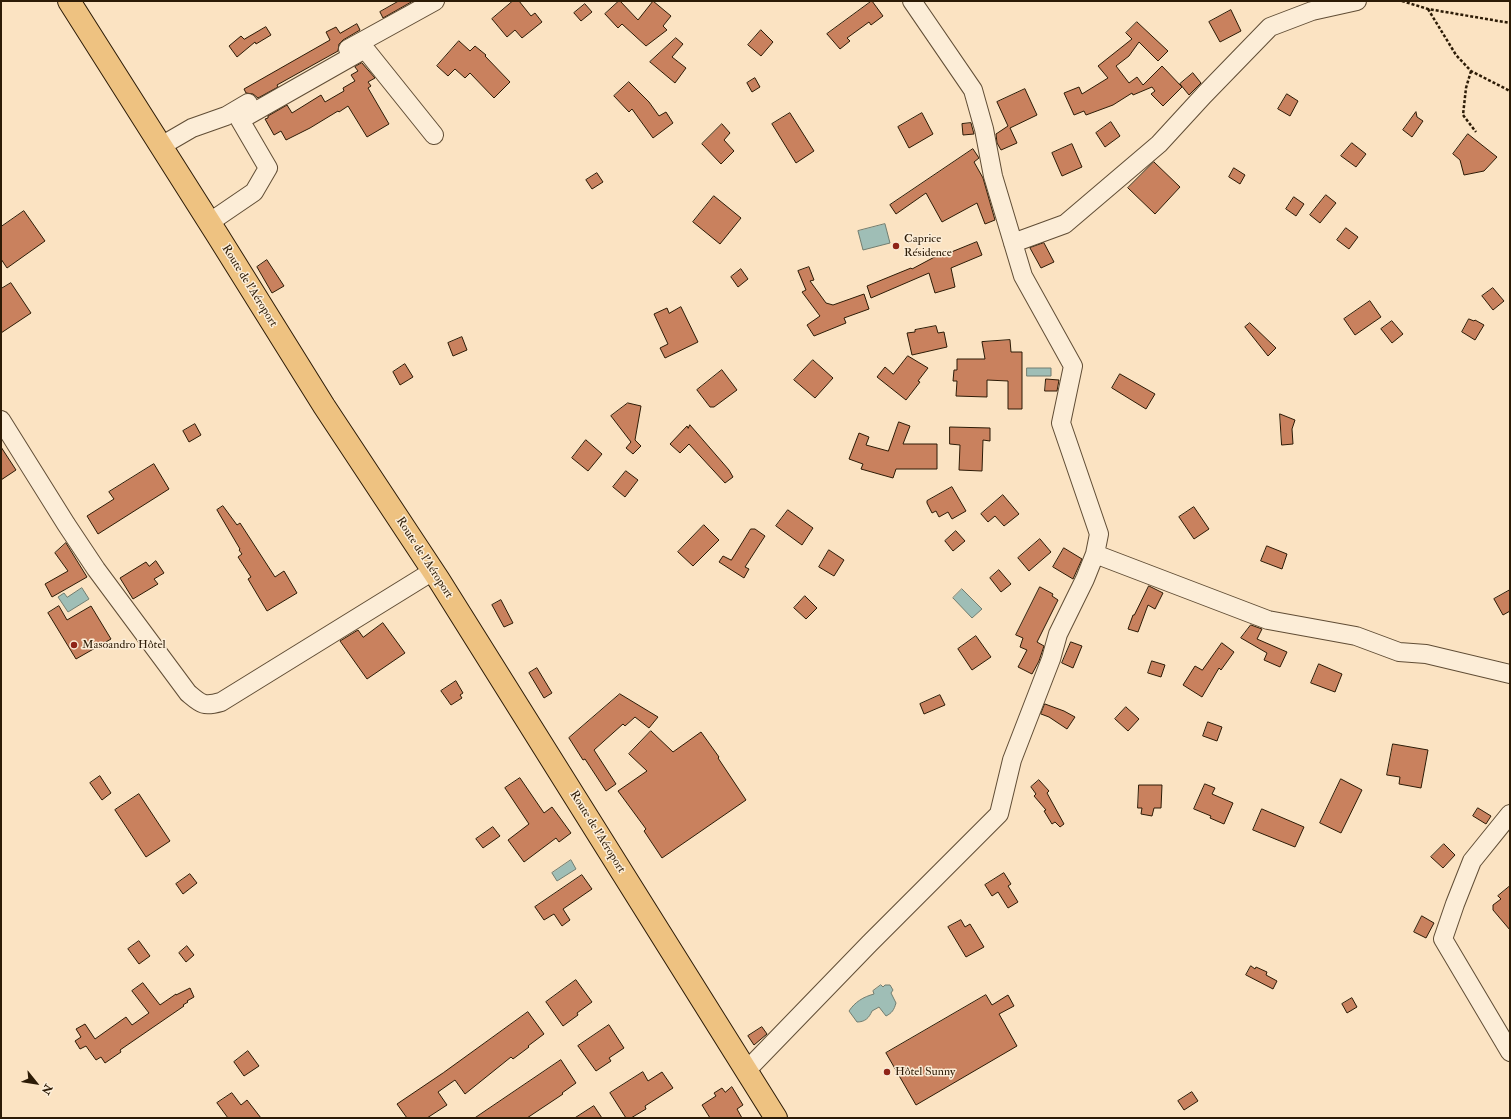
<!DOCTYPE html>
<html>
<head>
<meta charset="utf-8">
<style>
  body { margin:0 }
  #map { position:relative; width:1511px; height:1119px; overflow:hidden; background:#fbe3c2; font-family:"IM FELL Double Pica",serif }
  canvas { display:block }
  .frame { position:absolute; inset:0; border:2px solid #2c1b06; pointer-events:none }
  .north { position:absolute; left:16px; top:1063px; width:40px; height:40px; -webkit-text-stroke:3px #fcedd7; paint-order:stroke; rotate:120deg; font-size:11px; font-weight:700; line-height:16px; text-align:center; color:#2c1b06 }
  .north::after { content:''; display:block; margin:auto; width:14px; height:18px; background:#2c1b06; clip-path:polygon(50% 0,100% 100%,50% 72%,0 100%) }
</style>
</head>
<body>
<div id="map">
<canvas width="1511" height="1119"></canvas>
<div class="frame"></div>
<div class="north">N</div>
</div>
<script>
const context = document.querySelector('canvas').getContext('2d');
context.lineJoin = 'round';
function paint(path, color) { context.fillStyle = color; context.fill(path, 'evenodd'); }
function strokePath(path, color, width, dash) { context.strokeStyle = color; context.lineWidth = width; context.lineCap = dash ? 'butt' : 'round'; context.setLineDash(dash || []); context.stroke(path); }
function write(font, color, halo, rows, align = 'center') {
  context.font = font + ' "IM FELL Double Pica",serif'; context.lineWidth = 3; context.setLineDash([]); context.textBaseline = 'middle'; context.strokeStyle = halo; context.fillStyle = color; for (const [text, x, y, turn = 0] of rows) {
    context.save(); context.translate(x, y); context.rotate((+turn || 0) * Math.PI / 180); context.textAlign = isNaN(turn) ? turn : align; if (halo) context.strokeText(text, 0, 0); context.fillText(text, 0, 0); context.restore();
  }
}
const water = new Path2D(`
  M885,224L890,243L863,250L858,231Z
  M1027,368H1051V376H1027Z
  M82,588L89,599L68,612L58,597L64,593L67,597Z
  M962,589L982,609L972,618L953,598Z
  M571,860L576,869L557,881L552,873Z
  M881,985L883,987L885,985H890L893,990L891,993L896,1003C894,1010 892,1013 886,1016L879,1007L872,1011C869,1018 865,1022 857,1022L849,1011C855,1002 863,997 874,994L873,991Z`);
paint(water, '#9fbeb6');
strokePath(water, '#717d70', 1);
const building = new Path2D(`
  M399,1H413L383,18L380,12Z
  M513,1H519L531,16L535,13L542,22L522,38L515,30L507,37L492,19Z
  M619,1H620L638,20L653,1L671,16L663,26L667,30L646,46L622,24L618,28L605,14Z
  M872,1L883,16L871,25L869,22L847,38L850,41L840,49L827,34Z
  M585,4L592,12L581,21L574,13Z
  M1231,10L1241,31L1220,42L1209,22Z
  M1137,22L1168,51L1158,61L1139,42L1129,56L1116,66L1129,83L1137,77L1143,85L1162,66L1182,87L1163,106L1151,94L1155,91L1152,87L1133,95L1132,93L1113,105L1086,115L1084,111L1074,115L1064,93L1079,87L1082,94L1108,78L1098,66L1132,39L1126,33Z
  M357,24L360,30L343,40L339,44L338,51L277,85L278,87L258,98L253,94L246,93L244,89L330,40L326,32L336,27L340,33Z
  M266,27L271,35L256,44L255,42L237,57L229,46L241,36L244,39Z
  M761,30L773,42L761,56L748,45Z
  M676,38L683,44L672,57L686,68L675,83L650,62Z
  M459,41L470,51L475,46L486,55L485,56L510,82L494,98L470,73L465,78L455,69L448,76L437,66Z
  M362,63L375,78L368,82L371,86L368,88L389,124L367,137L348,106L339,112L338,111L310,128L286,140L281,131L274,135L265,119L268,118V116L287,105L292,113L321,95L325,102L344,91L343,88L355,81L351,75L358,71L355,67Z
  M1193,73L1201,83L1189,95L1180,84Z
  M755,78L760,87L752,92L747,83Z
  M629,82L649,102L659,116L666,112L673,123L653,138L632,109L629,112L614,96Z
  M1025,89L1037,115L1010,128L1017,143L1001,150L997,143L996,134L1008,126L997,102Z
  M1287,94L1298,101L1290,116L1278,109Z
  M1416,112L1417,117L1423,121L1412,137L1403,130Z
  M790,113L814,151L796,163L772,124Z
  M922,113L933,134L909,148L898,127Z
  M1111,122L1120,136L1105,147L1096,133Z
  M971,123L974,134L963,135L962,124Z
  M722,124L730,133L724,140L734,151L721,164L702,144Z
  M1468,134L1497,157L1484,171L1464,175L1460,160L1453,154Z
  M1352,143L1366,154L1356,167L1341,156Z
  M1072,144L1082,167L1062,176L1052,153Z
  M973,149L979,158L974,162L983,178L995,220L985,224L977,203L942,222L926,193L896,214L890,205Z
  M1154,162L1180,187L1155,214L1128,188Z
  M1234,168L1245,175L1240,184L1229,177Z
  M597,173L603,182L592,189L586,180Z
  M1326,195L1336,203L1320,223L1310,215Z
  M714,196L741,218L720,244L693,222Z
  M1294,197L1304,204L1296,216L1286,209Z
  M24,211L45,241L7,268L1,259V227Z
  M1346,228L1358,237L1349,249L1337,240Z
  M977,242L982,255L951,268L955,287L935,293L929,273L871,298L867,286L911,268L912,269L942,253L943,255Z
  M1044,243L1054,262L1041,268L1030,248Z
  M267,260L284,286L272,293L257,267Z
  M809,267L814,280L810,281L826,303L833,305L864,294L869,309L844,318L846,323L814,336L807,325L820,316L802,292L806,290L798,271Z
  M741,269L748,279L738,287L731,277Z
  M11,283L31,313L1,333V289Z
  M1493,288L1504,301L1493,310L1482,296Z
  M1370,301L1381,317L1355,335L1344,319Z
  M681,307L698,342L665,358L660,348L668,344L654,314L667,308L669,313Z
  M1469,319L1474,321L1475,320L1484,325L1475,340L1462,332Z
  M1392,321L1403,334L1392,343L1381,329Z
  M1250,323L1276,348L1268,356L1245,327Z
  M936,326L938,333L944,332L947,347L912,355L907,333L915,332V330Z
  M462,337L467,350L453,356L448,343Z
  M1010,340L1011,352H1022V409H1008V381L987,380V397L956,396L957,381H953L954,370H957V359H985L982,342Z
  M908,356L928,368L918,381L920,382L906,400L877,377L885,367L893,374Z
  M813,360L833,378L815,398L794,380Z
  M405,364L413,377L400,385L393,372Z
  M722,370L737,390L714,407H710L697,390Z
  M1120,374L1155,394L1146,409L1112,388Z
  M1046,379L1059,380L1057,391H1045Z
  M628,403L641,406L635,440L641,446L633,454L626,448L631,442L611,416Z
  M1280,414L1295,420L1292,429L1293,444L1282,445Z
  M899,422L910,426L903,444H937V469H896L893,478L861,469L863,464L849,459L859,433L869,437L866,445L888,451Z
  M195,424L201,435L189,442L183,431Z
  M690,425L729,470L733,477L725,483L689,444L680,453L670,444L687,426L688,428Z
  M950,427L990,428V441L983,440L982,471L959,470L960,445L950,444Z
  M586,440L602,454L588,471L572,458Z
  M1,447L16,470L1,480Z
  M154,464L169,489L98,534L87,516L114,499L109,492Z
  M626,471L638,480L625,497L613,487Z
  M952,487L966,511L952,519L948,512L939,517L936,511L932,513L927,503V501Z
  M1003,495L1019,514L1004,526L995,516L988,522L981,514Z
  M223,506L237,525L240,523L275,577L284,571L297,593L267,611L248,579L251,577L238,557L242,554L239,550L240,549L217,510Z
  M1194,507L1209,529L1194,539L1179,517Z
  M788,510L813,528L802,545L776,526Z
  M704,525L719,540L693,566L678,552Z
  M751,529H755L765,536L745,567L749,569L744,578L719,562L723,556L731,560Z
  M956,531L965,541L953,551L945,541Z
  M1040,539L1051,552L1029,571L1018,558Z
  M66,543L87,577L52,597L45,584L68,571L55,553Z
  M1267,546L1287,554L1282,569L1261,561Z
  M1064,548L1082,559L1073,579L1053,567Z
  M829,550L844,560L834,576L819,567Z
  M156,561L164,573L154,579L158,584L133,599L120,578L146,562L149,566Z
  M999,570L1011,584L1001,592L990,578Z
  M1149,586L1163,593L1155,609L1148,605L1138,632L1128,629L1133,615H1134Z
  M1040,587L1053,594L1052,596L1058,600L1037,642L1044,646L1039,661L1032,674L1018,667L1027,650L1020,647L1023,638L1016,635Z
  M1510,590V611L1503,615L1494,599Z
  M805,596L817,608L806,619L794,608Z
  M501,600L513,623L504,627L492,605Z
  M59,606L67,620L91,606L111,639L76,659L48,613Z
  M383,623L405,653L367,679L340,641L358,630L363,637Z
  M1251,625L1262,629L1257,639L1287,652L1280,667L1264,660L1267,653L1241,638Z
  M976,636L991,657L972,670L958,649Z
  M1071,642L1082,646L1073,668L1062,663Z
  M1222,643L1234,652L1221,670L1219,668L1202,697L1183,685L1195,666L1202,670Z
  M1152,661L1165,665L1161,677L1148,673Z
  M1319,664L1342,674L1335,692L1311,683Z
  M537,668L552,693L544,698L529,673Z
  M456,681L463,693L460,695L462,698L451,705L441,691Z
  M620,694L658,717L649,728L635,717L625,726L623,724L594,750L616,784L606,791L585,759L583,760L569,738Z
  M940,695L945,705L924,714L920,704Z
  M1045,704L1064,711L1075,717L1067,729L1049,717L1041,714Z
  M1126,707L1139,719L1128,731L1115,719Z
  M1208,722L1222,727L1217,741L1203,736Z
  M651,731L673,752L701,732L719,757L718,758L746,800L662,858L644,831L646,829L618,791L647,771L629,754Z
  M1393,744L1428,750L1421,788L1399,784L1400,777L1387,775Z
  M100,776L111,793L102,800L90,783Z
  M520,778L544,813L552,807L571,833L559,842L556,838L524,862L508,840L529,824L505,788Z
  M1341,779L1362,790L1341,833L1320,823Z
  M1039,780L1049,791L1047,793L1064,824L1060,827L1055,822L1052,824L1044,811L1046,810L1034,796L1036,794L1031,787Z
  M1205,784L1215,788L1212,794L1233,803L1224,824L1210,818L1211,816L1194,809Z
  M1139,785H1162L1161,808H1154L1152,816L1141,814L1142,808H1138Z
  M139,794L170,841L146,857L115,810Z
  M1478,808L1491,816L1486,824L1473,816Z
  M1262,809L1304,827L1295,847L1253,830Z
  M493,827L500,836L483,848L476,839Z
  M1444,844L1455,855L1443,868L1431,857Z
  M1004,873L1011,884L1008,886L1018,902L1008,908L998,892L992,896L985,885Z
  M190,874L197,883L183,894L176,884Z
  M582,875L592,889L563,909L570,920L562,926L554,914L544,920L535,907Z
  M1510,886V930L1493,910V905L1501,899L1498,896Z
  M1422,916L1434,923L1426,938L1414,932Z
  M961,920L965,927L970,924L984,947L966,957L948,927Z
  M139,941L150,956L139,964L128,949Z
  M187,946L194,955L186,962L179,953Z
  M1251,966L1255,969L1256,967L1267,972L1266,975L1277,981L1273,989L1246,975Z
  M576,980L592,1002L577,1013L578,1015L563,1026L546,1002Z
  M143,983L160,1005L176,994V995L190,988L194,997L187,1001L188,1002L183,1005L184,1006L120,1050L121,1052L105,1063L101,1057L96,1060L86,1046L80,1049L75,1041L81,1037L76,1029L85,1024L95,1039L126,1017L132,1025L149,1013L132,991Z
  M986,995L992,1005L1008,995L1014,1006L999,1014L1017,1046L916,1105L886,1053Z
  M1352,998L1357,1007L1347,1013L1342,1004Z
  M528,1012L544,1034L528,1046L529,1047L513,1059L511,1057L465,1094L455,1080L438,1092L447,1105L427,1118H407L397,1104L443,1073Z
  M609,1025L624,1048L609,1058L611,1061L596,1071L578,1046Z
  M762,1027L767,1034L754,1045L748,1036Z
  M248,1051L259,1066L244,1076L234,1062Z
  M561,1060L576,1083L562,1093L563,1094L527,1118H475Z
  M643,1072L648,1081L662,1072L673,1088L645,1106L646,1109L631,1118H626L610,1093Z
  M732,1087L743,1105L737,1109L742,1118H710L702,1105L716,1096L714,1093L722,1088L725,1092Z
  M1192,1092L1198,1101L1184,1110L1178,1101Z
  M232,1093L241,1105L247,1100L261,1118H228L217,1103Z
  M594,1106L602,1118H575Z`);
paint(building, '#c9815e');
strokePath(building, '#2c1b06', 1);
const minor = new Path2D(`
  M348,49L435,1
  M161,146L192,128L226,116L248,103
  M210,222L254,192L268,168L240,120L365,49L434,135
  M1013,243L1065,224L1159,144L1204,95L1270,27L1312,11L1357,1
  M1,420L66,524L96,569L188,693C201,704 203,707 221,702L433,571
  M1095,554L1268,620L1356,636L1399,652L1426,654L1510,674
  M1510,814L1472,861L1455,904L1443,939L1510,1052
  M747,1070L869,944L999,814L1012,760L1051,659L1058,634L1085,579L1095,554L1099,534L1061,423L1073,366L1023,276L993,176L984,129L973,90L912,1`);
const major = new Path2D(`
  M69,1L218,236L324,406L439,580L776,1118`);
strokePath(minor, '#604d35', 20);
strokePath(major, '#2c1b06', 24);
strokePath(new Path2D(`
  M1402,1L1428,9L1510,23
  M1428,9L1456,55L1471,71L1510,91
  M1471,71L1466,88L1463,115L1476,132`), '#2c1b06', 2.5, [3, 2]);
strokePath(minor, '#fcedd7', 18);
strokePath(major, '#eec281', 22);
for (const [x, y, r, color] of [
  [896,246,4,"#8f2418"],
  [74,645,4,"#8f2418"],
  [887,1072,4,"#8f2418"]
]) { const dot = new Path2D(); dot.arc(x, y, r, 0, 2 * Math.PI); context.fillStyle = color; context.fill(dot); strokePath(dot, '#fcedd7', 1.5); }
write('12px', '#2c1b06', '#fcedd7', [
  ["Caprice",904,239],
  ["Résidence",904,253],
  ["Masoandro Hôtel",82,645],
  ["Hôtel Sunny",895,1072]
], 'left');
write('12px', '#2c1b06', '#fcedd7', [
  ["Route de l'Aéroport",249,286,58],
  ["Route de l'Aéroport",424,558,57],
  ["Route de l'Aéroport",597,832,58]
]);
</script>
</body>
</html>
